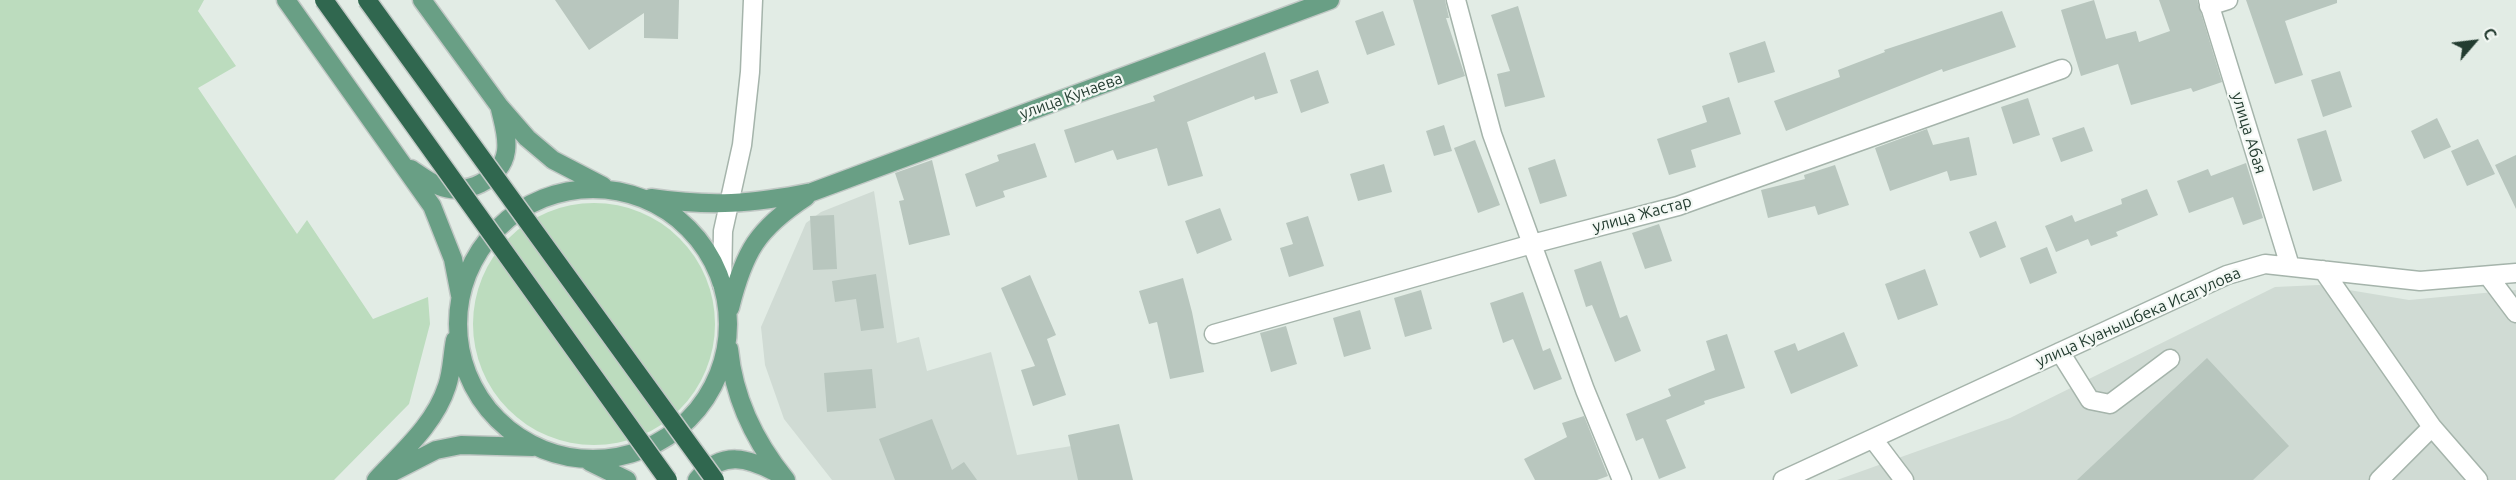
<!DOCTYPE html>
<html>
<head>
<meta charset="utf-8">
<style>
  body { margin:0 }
  #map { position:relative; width:2516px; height:480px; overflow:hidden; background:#e2ece5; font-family:Ubuntu,sans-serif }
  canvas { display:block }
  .north { position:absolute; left:2444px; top:12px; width:60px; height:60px; -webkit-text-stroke:4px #f3f8f4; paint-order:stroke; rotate:62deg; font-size:16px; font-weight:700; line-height:24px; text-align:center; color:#233c30 }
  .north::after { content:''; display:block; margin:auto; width:21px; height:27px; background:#233c30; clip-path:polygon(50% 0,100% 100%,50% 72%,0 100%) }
</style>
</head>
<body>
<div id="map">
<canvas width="2516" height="480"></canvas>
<div class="north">С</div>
</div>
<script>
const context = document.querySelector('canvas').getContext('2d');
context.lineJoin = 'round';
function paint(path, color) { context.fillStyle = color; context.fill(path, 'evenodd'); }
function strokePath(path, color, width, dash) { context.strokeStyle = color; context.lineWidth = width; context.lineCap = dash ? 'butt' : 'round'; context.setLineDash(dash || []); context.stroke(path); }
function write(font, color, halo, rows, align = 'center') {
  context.font = font + ' Ubuntu,sans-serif'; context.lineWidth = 4.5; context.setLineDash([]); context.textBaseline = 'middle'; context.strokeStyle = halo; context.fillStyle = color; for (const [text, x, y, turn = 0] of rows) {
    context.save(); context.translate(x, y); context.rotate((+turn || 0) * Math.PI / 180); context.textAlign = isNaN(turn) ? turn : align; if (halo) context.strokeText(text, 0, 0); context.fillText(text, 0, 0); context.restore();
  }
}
paint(new Path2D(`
  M874,191L897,343L919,337L927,371L991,352L1017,455L1120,438L1130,480H832L784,419L765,365L761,327L806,223L821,212Z
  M2319,285L2409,300L2516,290V480H1837L2010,418L2275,287Z`), '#d0dbd4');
paint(new Path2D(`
  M0,0H204L198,11L236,66L198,88L297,234L307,220L373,319L428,297L430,324L409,404L334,480H0Z
  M473 324a121 121 0 1 1 242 0a121 121 0 1 1-242 0Z`), '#bcdcbe');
paint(new Path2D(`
  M555,0H679L678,39L644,38V13L589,50Z
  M1413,0H1445L1449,18H1446L1465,76L1438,85Z
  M2094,0L2106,39L2136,31L2139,42L2170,31L2159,0H2197L2222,82L2193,92L2191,88L2131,105L2118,64L2081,76L2061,10Z
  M2246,0H2337V3L2285,21L2303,75L2275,84Z
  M1518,6L1545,97L1505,107L1497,74L1510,71L1491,15Z
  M1383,11L1395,45L1367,55L1355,21Z
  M2002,11L2016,47L1943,72L1942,69L1786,131L1774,101L1840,77L1838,70L1885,52L1884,50Z
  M1765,41L1775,72L1738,83L1729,53Z
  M1265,52L1278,93L1255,100L1254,96L1187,122L1203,176L1168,186L1157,148L1117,160L1113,150L1075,163L1064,130L1155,101L1153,96Z
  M1318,70L1329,103L1301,113L1290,80Z
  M2340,71L2352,107L2323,117L2311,80Z
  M1729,97L1741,134L1691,150L1696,167L1669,175L1657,139L1707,122L1702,106Z
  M2028,98L2040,135L2013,144L2001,107Z
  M2437,118L2451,147L2424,159L2411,131Z
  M1444,125L1452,151L1434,156L1426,131Z
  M2084,127L2093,151L2061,162L2052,138Z
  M1927,129L1933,145L1969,137L1977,175L1950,181L1947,171L1890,191L1875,148Z
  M2326,130L2342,181L2313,191L2297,139Z
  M2478,139L2495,174L2467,186L2451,151Z
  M1475,140L1500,205L1478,213L1454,148Z
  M1035,143L1047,177L1003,191L1005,197L976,207L965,174L999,161L997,155Z
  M2516,155V209L2495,165Z
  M1555,159L1567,196L1540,204L1528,168Z
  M932,160L950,235L909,245L899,201L904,200L895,173Z
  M2246,163L2263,218L2243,225L2233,197L2189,213L2177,181L2208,169L2211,176Z
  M1384,164L1392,192L1358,201L1350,174Z
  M1835,165L1849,205L1818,215L1815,206L1768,218L1761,190L1805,179L1804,175Z
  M2147,189L2158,215L2116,232L2118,236L2091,246L2088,239L2056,252L2045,226L2072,215L2075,222L2122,204L2121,199Z
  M1220,208L1232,240L1197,254L1185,221Z
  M834,215L837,269L813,270L810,216Z
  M1308,216L1324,266L1289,277L1280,248L1293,244L1286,223Z
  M1996,221L2006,247L1980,258L1969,232Z
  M1659,224L1672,261L1645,269L1632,233Z
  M2047,247L2057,273L2030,284L2020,258Z
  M1601,261L1620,318L1627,315L1641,351L1615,362L1592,305L1586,307L1574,270Z
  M1925,269L1938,305L1898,320L1885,284Z
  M876,274L884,328L861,331L856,299L835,302L832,281Z
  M1030,275L1056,335L1047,339L1066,395L1033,406L1021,370L1035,366L1001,288Z
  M1183,278L1192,312L1204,372L1170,379L1157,322L1149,324L1139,291Z
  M1421,290L1432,329L1405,337L1394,298Z
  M1523,292L1543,351L1550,348L1562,379L1534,390L1513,339L1503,343L1490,303Z
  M1360,310L1371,349L1344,357L1333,318Z
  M1286,326L1297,364L1271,372L1260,333Z
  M1844,332L1858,366L1791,394L1774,351L1795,343L1798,351Z
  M1727,334L1745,388L1704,401L1705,404L1666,420L1686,468L1659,479L1643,438L1636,441L1626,414L1671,396L1668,389L1715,370L1706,341Z
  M2207,358L2289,446L2253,480H2077Z
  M872,369L876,408L827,412L824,373Z
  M1584,416L1608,476L1597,480H1535L1524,459L1567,437L1562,423Z
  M932,419L952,470L964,462L977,480H895L879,439Z
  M1119,424L1133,480H1078L1068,435Z`), '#b8c6be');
const minor = new Path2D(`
  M1456,0L1492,134L1585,390L1622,480
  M2208,0L2290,266
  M2209,6L2228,0
  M2323,270L2432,427L2478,480
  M2489,277L2516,313
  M722,285L723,231L742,145L750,72L753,0
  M1214,334L1532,244L1678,206L2062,69
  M2060,352L2090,400L2110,404L2170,359
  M1873,439L1904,480
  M1783,480L2227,275L2265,264L2420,281L2516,273
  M2379,480L2432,427`);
const major = new Path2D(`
  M286,0L432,206L453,259L460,295
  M422,0L500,107L527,138L553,160L603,186
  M411,169C420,175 429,182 439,186C464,197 502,180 506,151C508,137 503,122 500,109
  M458 324a135 135 0 1 1 270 0a135 135 0 1 1-270 0Z
  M651,198C712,207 752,204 812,192L1330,0
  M730,308C744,252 757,229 806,197
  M729,349C734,399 755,442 786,480
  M590,462L627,480
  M387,475L436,450L461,445L533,447
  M376,480C402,452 435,424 447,386C452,372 452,355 455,340
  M697,480C722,449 749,458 779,474`);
strokePath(minor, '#a5b4ab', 21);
strokePath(major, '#c1c8c5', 21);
strokePath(minor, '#fff', 18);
strokePath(major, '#699f85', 18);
const highwayBridge = new Path2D(`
  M324,0L668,480
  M367,0L715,480`);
strokePath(highwayBridge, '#c1c8c5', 21, []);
strokePath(highwayBridge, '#30674f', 18);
write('16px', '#233c30', '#f3f8f4', [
  ["улица Кунаева",1071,96,-20],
  ["улица Абая",2249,133,73],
  ["улица Жастар",1642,214,-15],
  ["улица Куанышбека Исагулова",2138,317,-24]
]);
</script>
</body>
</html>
